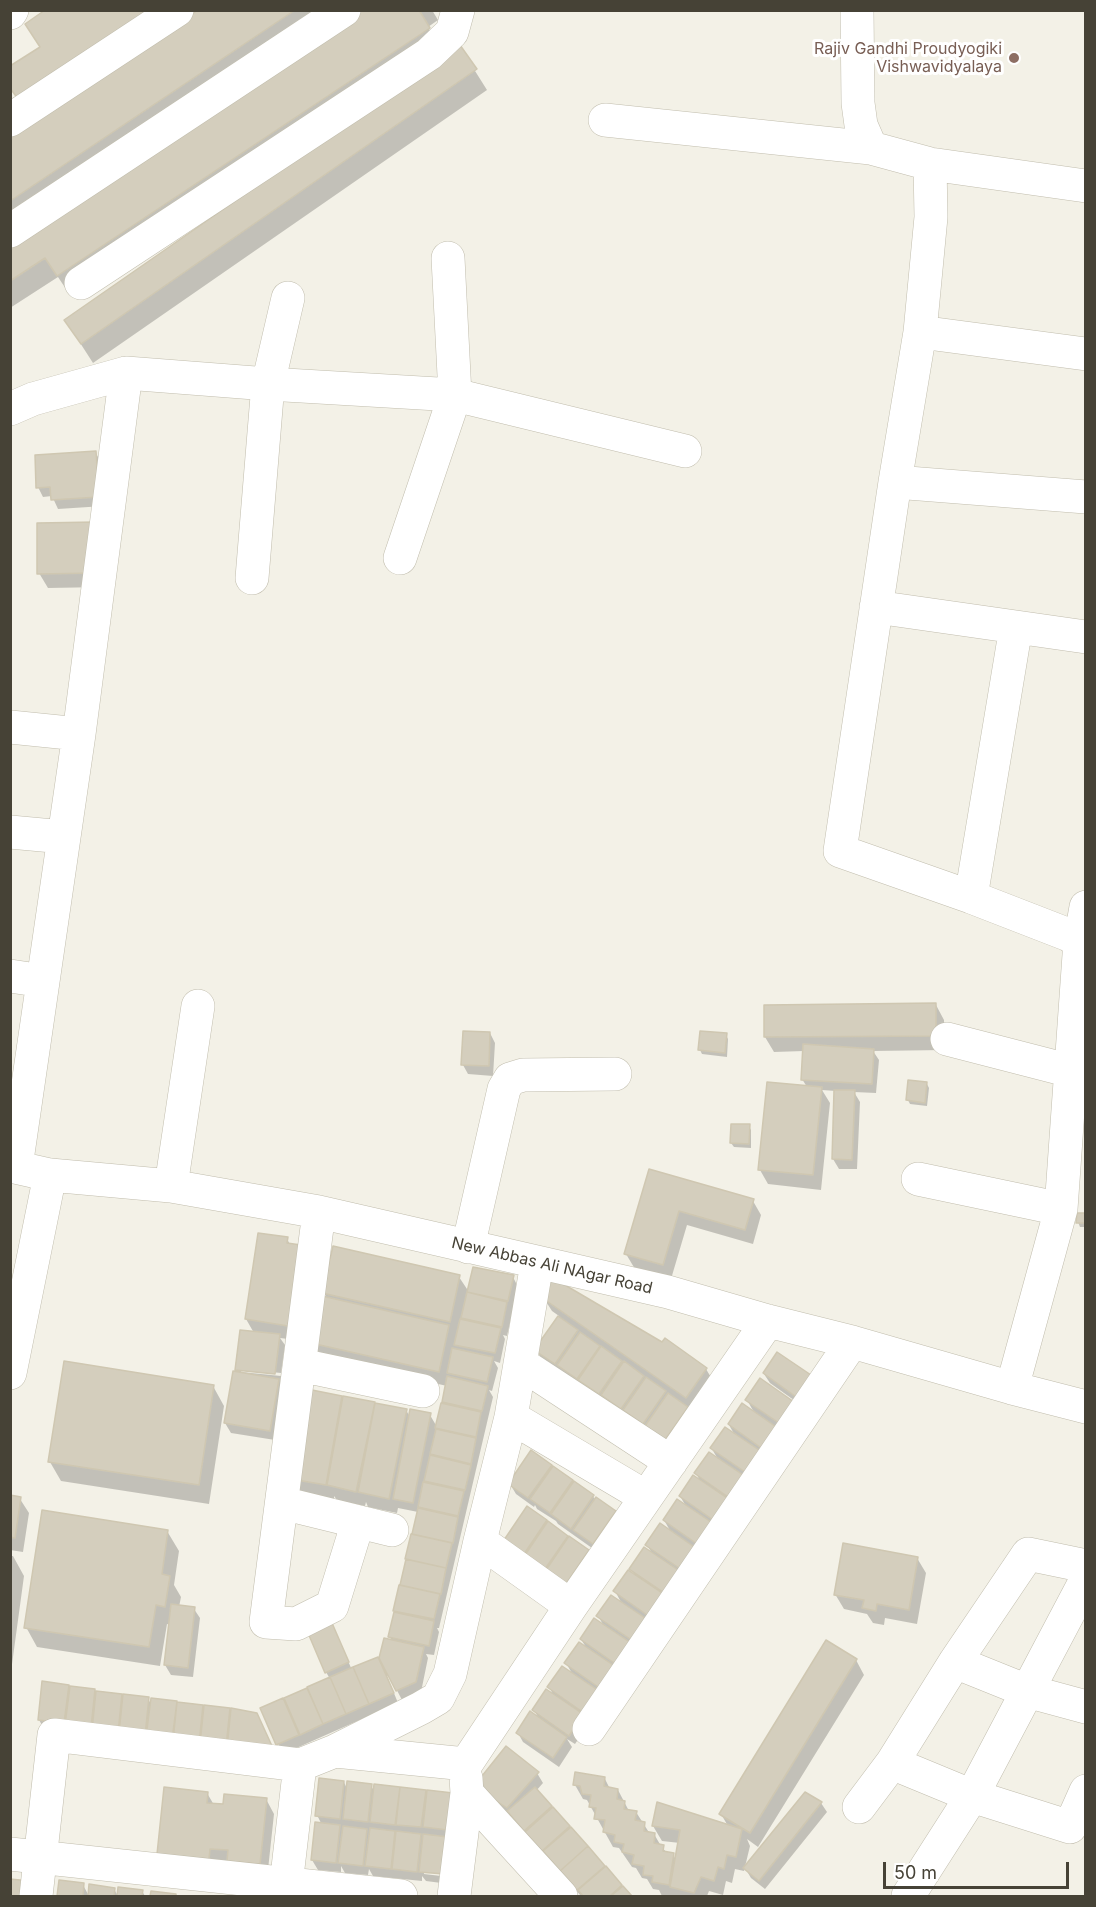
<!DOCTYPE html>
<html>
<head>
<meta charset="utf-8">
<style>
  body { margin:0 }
  #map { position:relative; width:1096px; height:1907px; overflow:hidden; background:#f3f1e7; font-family:Inter,sans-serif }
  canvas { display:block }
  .frame { position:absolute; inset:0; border:12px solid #464236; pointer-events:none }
  .scale { position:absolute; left:883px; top:1862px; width:186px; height:27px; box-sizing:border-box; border:3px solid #464236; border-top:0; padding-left:8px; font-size:18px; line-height:21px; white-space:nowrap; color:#464236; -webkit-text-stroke:4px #fff; paint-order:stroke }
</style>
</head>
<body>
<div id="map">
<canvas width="1096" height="1907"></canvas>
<div class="frame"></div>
<div class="scale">50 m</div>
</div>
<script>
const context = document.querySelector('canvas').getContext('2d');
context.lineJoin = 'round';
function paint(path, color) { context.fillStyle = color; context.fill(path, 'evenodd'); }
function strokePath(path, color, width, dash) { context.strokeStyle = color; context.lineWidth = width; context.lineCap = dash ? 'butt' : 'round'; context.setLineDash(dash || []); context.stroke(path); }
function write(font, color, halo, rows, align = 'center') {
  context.font = font + ' Inter,sans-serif'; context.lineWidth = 6; context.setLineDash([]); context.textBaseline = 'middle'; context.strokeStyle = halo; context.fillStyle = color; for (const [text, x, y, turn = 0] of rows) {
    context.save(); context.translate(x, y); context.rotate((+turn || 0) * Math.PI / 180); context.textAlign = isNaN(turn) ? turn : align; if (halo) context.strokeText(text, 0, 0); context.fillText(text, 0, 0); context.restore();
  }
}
paint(new Path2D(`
  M201,10H336L10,228V138Z
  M364,10H432L438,20L428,27L440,48L70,295L58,277L10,308V246Z
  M460,47L487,90L93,363L66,321Z
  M96,453L101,463L104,506L58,509L52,496L43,497L38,487Z
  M38,525L105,587L48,588L39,573Z
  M936,1005L944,1020V1050L873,1051L879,1060L876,1093L854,1092L860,1102L857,1169H839L833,1159L836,1091L822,1090L830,1103L821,1190L768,1184L760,1170L807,1087L802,1079L804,1051L774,1052L765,1037Z
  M490,1033L495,1043L493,1076L468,1074L463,1065Z
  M726,1035L728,1039L727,1057L702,1054L700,1050Z
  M927,1084L929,1088L927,1106L910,1104L908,1100Z
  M749,1126L751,1130V1148L734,1147L731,1143Z
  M650,1171L753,1201L761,1215L753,1244L687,1225L671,1279L635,1269L626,1254Z
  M1086,1215V1227H1080L1078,1222Z
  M287,1239L291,1246L296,1340L280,1338L285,1345L281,1373L241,1369V1372L281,1376L280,1384L283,1390L275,1440L231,1433L225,1423L239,1374L237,1369L254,1333L246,1319Z
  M474,1268L513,1277L518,1287L507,1336L503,1335L505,1339L500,1363L494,1361L498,1368L492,1391L489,1390L493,1397L439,1628H437L439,1632L434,1655L426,1654L428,1658L421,1692L402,1700L389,1675L387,1676L398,1703L283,1754L262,1709L330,1679L326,1672L332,1625L352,1670L380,1663L385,1640L392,1641L390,1637L418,1512L398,1508L397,1513L368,1507L366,1502L365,1506L337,1500L334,1496V1500L301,1494L293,1479L341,1397L344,1402V1398L406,1410L410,1417L430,1415L437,1427L447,1386L321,1357L313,1342L327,1299L324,1292L459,1277L469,1292Z
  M543,1297L706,1369L715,1384L694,1412L686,1406L693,1418L671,1449L542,1359L536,1350L559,1316L552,1311Z
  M778,1354L805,1408L770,1383L764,1374Z
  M760,1380L788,1434L775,1425L784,1439L575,1744L567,1739L572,1747L559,1767L523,1742L518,1733L539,1719L534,1710L554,1696L549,1687L573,1675L566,1663L587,1649L581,1639L604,1626L598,1616L622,1604L615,1591L636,1577L631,1569L653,1555L647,1545L672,1534L664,1520L687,1508L680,1496L700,1481L696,1473L719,1461L712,1449L736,1437L729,1425L755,1414L747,1400Z
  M213,1386L224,1406L209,1504L61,1481L50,1462Z
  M550,1466L552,1469L593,1496L595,1500L615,1512L620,1522L599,1553L558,1524L556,1521L537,1509L535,1505L534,1507L516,1494L510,1484Z
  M10,1497L20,1499L29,1513L23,1552L10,1550Z
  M528,1509L588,1551L594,1561L572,1593L512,1550Z
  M167,1531L179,1551L174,1585L181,1597L179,1607L194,1609L200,1618L193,1677L171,1675L165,1665L170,1625L167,1624L160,1666L37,1647L26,1627Z
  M10,1556H13L24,1576L10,1679Z
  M917,1558L926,1573L917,1624L885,1618L884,1625L873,1623L867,1614L844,1609L835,1594Z
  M856,1660L864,1675L758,1847L747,1839L750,1846L744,1871L735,1869L732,1883L726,1881L723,1895L709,1891L707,1896H662L659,1890L653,1889L647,1879L642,1878L636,1868L632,1867L619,1848L613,1847L587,1800L583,1799L575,1785L605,1779L610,1789L618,1790L629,1811L636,1812L650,1834H654L661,1846L667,1853L673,1854L676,1860L680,1843L662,1841L653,1826H728L721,1814Z
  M68,1686L71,1691H94L96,1693L121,1696L124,1701L148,1699L151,1704L152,1700L256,1714L277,1756L45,1730L39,1720Z
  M537,1773L543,1783L536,1791L630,1896H581L511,1816L482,1795Z
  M344,1782L347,1789L371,1786L375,1792L376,1786L425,1791L428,1797L452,1794L447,1839L424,1871V1874L450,1877L449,1884L426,1881L422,1876V1881L373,1876L369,1869L368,1875L345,1873L341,1866V1872L318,1870L312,1860L322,1825L317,1815Z
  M207,1793L214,1805L224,1806L266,1799L274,1814L267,1879L167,1868Z
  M821,1803L827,1812L765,1889L751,1878L745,1868Z
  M60,1882L83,1885L89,1896L114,1889L118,1896H58Z
  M119,1888L142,1891L145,1896H118Z`), '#0003');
const building = new Path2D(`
  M45,10H149L18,99L10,88V66L40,47L25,24Z
  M198,10H295L10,201V136Z
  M361,10H419L430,28L57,276L45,258L10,281V244Z
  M460,45L477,69L81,344L64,320Z
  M96,451L99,497L51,500L50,487L36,488L35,455Z
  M96,522L97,573L37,574V523Z
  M936,1003V1036L764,1037V1005Z
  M463,1031L490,1032L489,1066L461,1065Z
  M700,1031L727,1033L725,1053L698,1050Z
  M803,1044L874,1049L872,1084L801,1080Z
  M908,1080L927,1082L925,1103L906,1100Z
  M767,1082L822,1087L813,1175L758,1170Z
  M834,1090H855L852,1160L832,1159Z
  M731,1124H750L749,1144L730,1143Z
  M649,1169L754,1199L745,1230L679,1211L663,1265L624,1254Z
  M1077,1213H1086V1223H1076Z
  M258,1233L288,1237L287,1243L301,1245L288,1326L245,1319Z
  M333,1246L460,1275L450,1322L322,1293Z
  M473,1267L514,1275L508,1301L467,1292Z
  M553,1278L662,1342L665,1338L707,1368L686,1398L541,1297Z
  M467,1292L507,1302L502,1327L461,1318Z
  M322,1296L449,1325L439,1372L311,1343Z
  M558,1316L578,1330L555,1364L534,1350Z
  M460,1319L501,1328L495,1353L454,1345Z
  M240,1330L280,1334L275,1374L235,1370Z
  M580,1332L600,1346L577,1379L557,1365Z
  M601,1346L622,1361L599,1394L578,1380Z
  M452,1348L493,1357L487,1382L447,1373Z
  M777,1352L814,1377L799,1399L763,1373Z
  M64,1361L214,1385L199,1485L48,1462Z
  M624,1361L644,1376L621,1409L601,1395Z
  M233,1371L279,1379L270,1431L224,1423Z
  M447,1376L488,1386L482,1411L442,1402Z
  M646,1377L666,1391L643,1424L623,1410Z
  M760,1378L797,1404L782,1425L745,1400Z
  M307,1389L342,1396L326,1485L291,1479Z
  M668,1393L688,1407L665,1440L645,1426Z
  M343,1396L375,1402L356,1492L327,1485Z
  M375,1403L407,1409L389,1499L358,1492Z
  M441,1403L481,1412L476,1437L435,1428Z
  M742,1403L779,1429L764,1450L728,1424Z
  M410,1409L431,1413L413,1503L393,1499Z
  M725,1427L762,1452L748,1474L710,1448Z
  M436,1429L476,1438L471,1464L430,1454Z
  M531,1450L552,1465L528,1498L508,1484Z
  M709,1452L746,1477L731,1499L694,1473Z
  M430,1455L471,1465L465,1490L424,1481Z
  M553,1466L573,1480L550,1513L530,1499Z
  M693,1475L730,1500L716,1522L679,1496Z
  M574,1481L594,1495L571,1529L551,1514Z
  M423,1482L464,1491L458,1516L418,1507Z
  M10,1495L21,1497L15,1538L10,1537Z
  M596,1497L616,1511L593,1544L573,1530Z
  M677,1499L714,1524L700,1546L663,1520Z
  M527,1506L547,1520L524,1554L504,1540Z
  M418,1508L458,1517L453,1543L412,1534Z
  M42,1510L168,1530L162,1574L170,1576L165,1607L156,1605L149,1647L24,1628Z
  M548,1521L568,1536L545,1569L525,1555Z
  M660,1523L697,1549L682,1570L645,1545Z
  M411,1534L452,1543L446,1568L405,1559Z
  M569,1536L589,1550L566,1584L546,1570Z
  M843,1543L918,1557L909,1610L877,1604L876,1611L862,1608L864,1600L834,1595Z
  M644,1547L681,1572L666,1594L629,1569Z
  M406,1559L446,1568L441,1594L400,1585Z
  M628,1570L665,1595L650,1617L613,1591Z
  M399,1585L440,1594L434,1619L393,1611Z
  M611,1595L648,1620L633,1641L596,1616Z
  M171,1604L195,1607L188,1668L164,1665Z
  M394,1612L434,1621L429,1646L388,1637Z
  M594,1618L631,1643L617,1665L580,1639Z
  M332,1623L349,1662L325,1673L308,1633Z
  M384,1638L424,1647L416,1682L396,1691L379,1658Z
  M826,1640L857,1659L750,1833L719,1814Z
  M579,1642L616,1667L601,1689L564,1663Z
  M378,1657L394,1693L369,1704L353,1667Z
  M562,1666L599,1691L584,1713L547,1687Z
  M353,1667L369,1704L346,1714L330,1677Z
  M330,1677L346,1714L323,1724L307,1687Z
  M42,1681L69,1685L64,1723L38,1720Z
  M70,1686L95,1689L91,1728L65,1725Z
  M307,1688L323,1724L300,1735L284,1698Z
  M546,1689L583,1714L569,1736L532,1710Z
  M96,1691L122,1694L118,1733L92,1730Z
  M123,1694L149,1697L145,1736L119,1733Z
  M151,1698L177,1701L172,1740L146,1737Z
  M283,1698L299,1735L276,1745L260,1708Z
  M177,1702L203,1705L199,1744L173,1741Z
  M204,1705L230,1708L226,1747L200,1744Z
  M231,1708L257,1713L272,1746L227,1748Z
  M530,1711L567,1737L553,1758L516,1733Z
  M506,1746L539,1772L507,1808L474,1786Z
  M575,1772L605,1777L604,1786L618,1789L617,1799L625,1801L624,1809L637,1811L635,1820L645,1822L644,1831L655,1833L654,1843L664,1845L663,1851L674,1853L669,1885L652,1882L653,1876L643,1875L644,1866L632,1864L634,1855L622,1852L624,1844L614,1842L615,1835L603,1832L605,1820L594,1819L596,1808L589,1807L591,1795L582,1794L580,1786L573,1785Z
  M319,1778L344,1781L340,1819L315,1816Z
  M347,1781L372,1784L368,1822L343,1819Z
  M374,1784L400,1787L395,1825L370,1822Z
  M164,1787L208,1792L207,1803L223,1804L224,1794L267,1798L260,1864L227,1861L228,1850L210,1849L209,1859L157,1854Z
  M400,1787L426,1790L421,1827L396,1825Z
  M535,1787L552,1806L524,1831L507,1811Z
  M427,1790L453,1793L448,1830L423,1827Z
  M805,1792L822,1802L759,1881L743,1868Z
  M657,1802L742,1829L736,1857L727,1855L724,1869L718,1867L714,1881L701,1877L694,1893L670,1887L680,1830L652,1826Z
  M553,1807L570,1826L542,1851L525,1832Z
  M315,1822L340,1825L336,1863L311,1860Z
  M343,1826L367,1829L363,1866L338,1863Z
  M571,1827L588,1846L560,1871L543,1851Z
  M370,1828L395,1831L391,1869L365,1866Z
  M396,1831L421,1834L417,1872L392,1869Z
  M423,1834L448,1837L444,1874L419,1872Z
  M588,1846L605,1866L577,1890L560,1871Z
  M606,1866L622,1885L610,1896H583L578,1890Z
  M10,1879L30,1881L28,1896H10Z
  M59,1880L84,1883L83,1896H57Z
  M89,1884L115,1888L114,1896H88Z
  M623,1886L632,1896H611Z
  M118,1887L143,1890L142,1896H117Z
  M151,1891L176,1894V1896H150Z`);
paint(building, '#d4cebd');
strokePath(building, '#cfc7b1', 1.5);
const minor = new Path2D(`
  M857,10L858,103L861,125L871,148L930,164L1086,186
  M10,13L12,10
  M10,120L177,10
  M605,120L871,148
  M930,164L931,217L920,332L895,482L840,851L971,897L1069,935L1086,947
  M10,231L344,10
  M81,283L429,54L452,32L458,10
  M920,332L1086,354
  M10,409L33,399L126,373L268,384L455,395L685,451
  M895,482L1086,497
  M400,558L455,395L448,258
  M252,578L268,384L288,298
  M876,607L1086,637
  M10,727L79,734
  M10,832L64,837
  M971,897L1016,627
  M10,976L43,981
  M947,1039L1071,1071
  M10,1166L50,1175L171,1186L319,1212L668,1292L768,1321L852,1342L1012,1388L1086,1407
  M16,1167L79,734L126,373
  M918,1179L1061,1209
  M171,1186L198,1006
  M319,1212L266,1622L296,1624L332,1606L358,1522
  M468,1247L504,1089L510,1079L523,1075L615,1074
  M520,1363L671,1462
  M300,1365L423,1391
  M10,1373L50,1175
  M1012,1388L1061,1209L1080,941L1086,907
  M511,1417L646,1497
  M282,1503L392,1530
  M480,1541L571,1606
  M955,1662L1027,1691L1086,1707
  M589,1729L852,1342
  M335,1751L421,1708L438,1698L450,1674L480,1541L511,1417L537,1263
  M892,1763L972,1796L1070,1827L1086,1791
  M467,1793L561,1896
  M859,1807L892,1763L955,1662L1028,1554L1086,1566
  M10,1854L401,1896
  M286,1885L300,1765
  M36,1896L54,1735L300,1765L335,1751L466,1764L571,1606L768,1321
  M454,1896L467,1793L466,1778
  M908,1896L972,1796L1086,1580`);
strokePath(minor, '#c1bdad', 34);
strokePath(minor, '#fff', 33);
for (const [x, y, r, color] of [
  [1014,58,6,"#8d6e63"]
]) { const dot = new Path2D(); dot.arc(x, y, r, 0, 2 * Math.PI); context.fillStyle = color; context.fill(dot); strokePath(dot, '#fff', 2); }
write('16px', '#785e54', '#fff', [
  ["Rajiv Gandhi Proudyogiki",1002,49],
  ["Vishwavidyalaya",1002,67]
], 'right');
write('16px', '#464236', '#fff', [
  ["New Abbas Ali NAgar Road",552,1266,13]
]);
</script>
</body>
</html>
